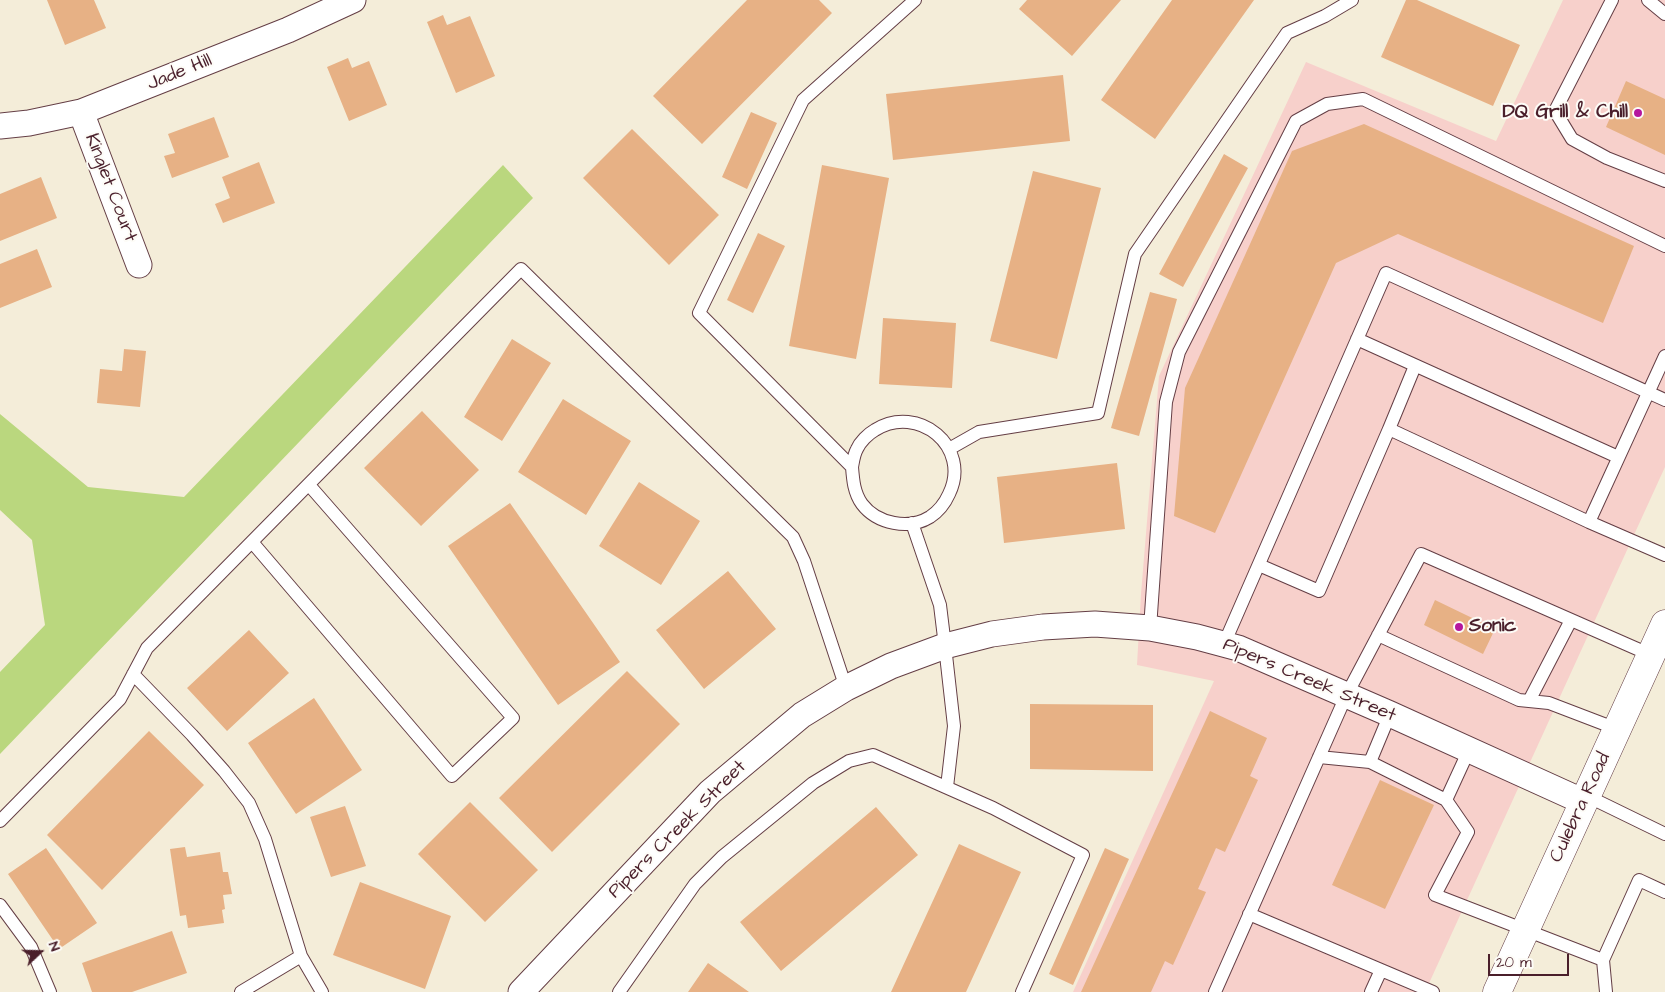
<!DOCTYPE html>
<html>
<head>
<meta charset="utf-8">
<style>
  body { margin:0 }
  #map { position:relative; width:1665px; height:992px; overflow:hidden; background:#f4edd9; font-family:"Architects Daughter",sans-serif }
  canvas { display:block }
  .north { position:absolute; left:15px; top:927px; width:50px; height:50px; -webkit-text-stroke:4px #fdfcf7; paint-order:stroke; rotate:69deg; font-size:14px; font-weight:700; line-height:20px; text-align:center; color:#4a1f2b }
  .north::after { content:''; display:block; margin:auto; width:18px; height:22px; background:#4a1f2b; clip-path:polygon(50% 0,100% 100%,50% 72%,0 100%) }
  .scale { position:absolute; left:1488px; top:954px; width:81px; height:22px; box-sizing:border-box; border:2px solid #4a1f2b; border-top:0; padding-left:6px; font-size:15px; line-height:18px; white-space:nowrap; color:#4a1f2b; -webkit-text-stroke:4px #fdfcf7; paint-order:stroke }
</style>
</head>
<body>
<div id="map">
<canvas width="1665" height="992"></canvas>
<div class="north">N</div>
<div class="scale">20 m</div>
</div>
<script>
const context = document.querySelector('canvas').getContext('2d');
context.lineJoin = 'round';
function paint(path, color) { context.fillStyle = color; context.fill(path, 'evenodd'); }
function strokePath(path, color, width, dash) { context.strokeStyle = color; context.lineWidth = width; context.lineCap = dash ? 'butt' : 'round'; context.setLineDash(dash || []); context.stroke(path); }
function write(font, color, halo, rows, align = 'center') {
  context.font = font + ' "Architects Daughter",sans-serif'; context.lineWidth = 4; context.setLineDash([]); context.textBaseline = 'middle'; context.strokeStyle = halo; context.fillStyle = color; for (const [text, x, y, turn = 0] of rows) {
    context.save(); context.translate(x, y); context.rotate((+turn || 0) * Math.PI / 180); context.textAlign = isNaN(turn) ? turn : align; if (halo) context.strokeText(text, 0, 0); context.fillText(text, 0, 0); context.restore();
  }
}
paint(new Path2D(`
  M1563,0H1665V467L1425,992H1073L1214,681L1137,665L1141,594L1159,376L1306,62L1496,141Z`), '#f7d0cb');
paint(new Path2D(`
  M503,165L533,198L0,754V672L45,625L32,540L0,510V414L88,487L184,497Z`), '#bad77e');
paint(new Path2D(`
  M47,0H94L106,28L65,45Z
  M747,0H819L832,13L702,144L653,96Z
  M1027,0H1121L1072,56L1019,9Z
  M1172,0H1254L1155,139L1101,100Z
  M1406,0H1417L1520,45L1493,106L1381,57Z
  M443,15L447,25L470,16L495,76L456,93L427,22Z
  M348,58L352,68L369,61L387,105L349,121L327,67Z
  M1063,75L1070,141L893,160L886,94Z
  M1626,81L1665,99V155L1606,127Z
  M751,112L777,123L747,189L722,177Z
  M214,117L229,157L172,178L164,156L175,153L168,134Z
  M1364,124L1634,246L1603,323L1398,234L1336,263L1215,533L1174,516L1185,388L1292,151Z
  M632,129L719,215L669,265L583,178Z
  M1224,154L1248,168L1183,287L1159,274Z
  M259,162L275,203L223,223L215,204L230,198L222,177Z
  M822,165L889,178L856,359L789,346Z
  M1033,171L1101,188L1057,359L990,341Z
  M41,177L57,218L0,241V194Z
  M758,233L785,246L753,313L727,300Z
  M37,249L52,287L0,308V264Z
  M1150,292L1177,299L1139,436L1111,428Z
  M883,318L956,323L952,388L879,384Z
  M512,339L551,363L502,441L464,417Z
  M124,349L146,351L140,407L97,403L100,369L122,371Z
  M563,399L631,441L586,515L518,472Z
  M422,411L479,470L421,526L364,468Z
  M1117,463L1125,529L1004,543L997,477Z
  M639,482L700,521L661,585L599,546Z
  M510,503L620,662L558,705L448,546Z
  M728,571L776,629L704,689L656,630Z
  M1435,600L1495,629L1483,654L1424,625Z
  M249,630L289,673L227,731L187,688Z
  M627,671L680,724L552,852L499,798Z
  M314,698L362,770L296,814L248,743Z
  M1030,704L1153,705V771L1030,769Z
  M1210,711L1267,738L1250,776L1258,780L1225,852L1216,848L1198,889L1206,892L1173,965L1165,961L1151,992H1081Z
  M149,731L204,785L102,890L47,835Z
  M1380,780L1434,805L1385,909L1332,885Z
  M470,802L538,870L485,922L418,854Z
  M345,806L366,866L331,877L310,817Z
  M876,807L918,855L781,971L740,922Z
  M959,844L1021,872L966,992H891Z
  M185,847L187,857L220,852L223,872H228L232,894L223,895L225,909L222,910L224,923L188,928L186,915L180,916L170,849Z
  M46,848L97,923L59,949L8,874Z
  M1105,848L1129,859L1073,985L1049,974Z
  M360,882L451,916L425,989L333,955Z
  M172,931L187,973L132,992H92L82,963Z
  M708,963L749,992H688Z`), '#e7b185');
const lane = new Path2D(`
  M1612,0L1555,111L1572,139L1607,158L1665,181
  M1648,0L1665,14
  M1357,339L1618,457
  M1389,429L1415,366
  M949,449L979,432L1098,413L1135,254L1287,33L1325,16L1352,0
  M852,467C853,462 854,454 857,449C860,442 868,434 875,430C918,403 972,447 949,494C945,503 939,511 930,517C909,530 877,524 862,504C854,493 853,480 852,467L699,313L803,100L915,0
  M1589,522L1665,356
  M912,523L940,605L945,646L954,726L947,787
  M252,542L452,776L513,718L309,485
  M1259,565L1319,591L1389,429L1589,522L1665,555
  M1150,628L1166,402L1179,352L1296,121L1327,104L1363,99L1665,246
  M1378,635L1519,700L1549,703L1617,729
  M1224,644L1386,273L1665,400
  M133,674L192,735L224,771L249,803L265,839L301,956L322,992
  M1529,701L1571,620
  M1390,714L1370,762L1446,800
  M1469,750L1446,800L1468,832L1435,895L1603,960
  M1319,757L1370,762
  M1587,796L1665,834
  M0,821L120,699L147,648L521,269L793,537L804,561L846,688
  M0,905L31,947L50,992
  M1249,914L1433,992
  M241,992L301,956
  M619,992L695,884L722,857L813,783L849,761L873,755L993,808L1083,855L1022,992
  M1215,992L1346,696L1421,554L1651,655
  M1371,992L1381,970
  M1606,992L1603,960L1639,880L1665,892`);
const street = new Path2D(`
  M81,112L139,265
  M0,126L29,123L81,112L288,30L353,0
  M521,992L710,792L802,715L846,688L891,666L945,646L992,634L1043,627L1095,624L1150,628L1197,637L1238,648L1390,714L1584,802`);
const secondary = new Path2D(`
  M1497,992L1665,624`);
strokePath(lane, '#643e45', 14);
strokePath(street, '#643e45', 27);
strokePath(secondary, '#643e45', 29);
strokePath(lane, '#fff', 12);
strokePath(street, '#fff', 25);
strokePath(secondary, '#fff', 28);
for (const [x, y, r, color] of [
  [1638,113,5,"#b5179e"],
  [1459,627,5,"#b5179e"]
]) { const dot = new Path2D(); dot.arc(x, y, r, 0, 2 * Math.PI); context.fillStyle = color; context.fill(dot); strokePath(dot, '#fdfcf7', 2); }
write('19px', '#4a1f2b', '#fdfcf7', [
  ["Jade Hill",180,73,-22],
  ["Kinglet Court",110,188,69],
  ["Pipers Creek Street",1309,681,23],
  ["Culebra Road",1581,808,-65],
  ["Pipers Creek Street",678,830,-45]
]);
write('bold 19px', '#4a1f2b', '#fdfcf7', [
  ["DQ Grill & Chill",1628,113],
  ["Sonic",1469,627,"left"]
], 'right');
</script>
</body>
</html>
